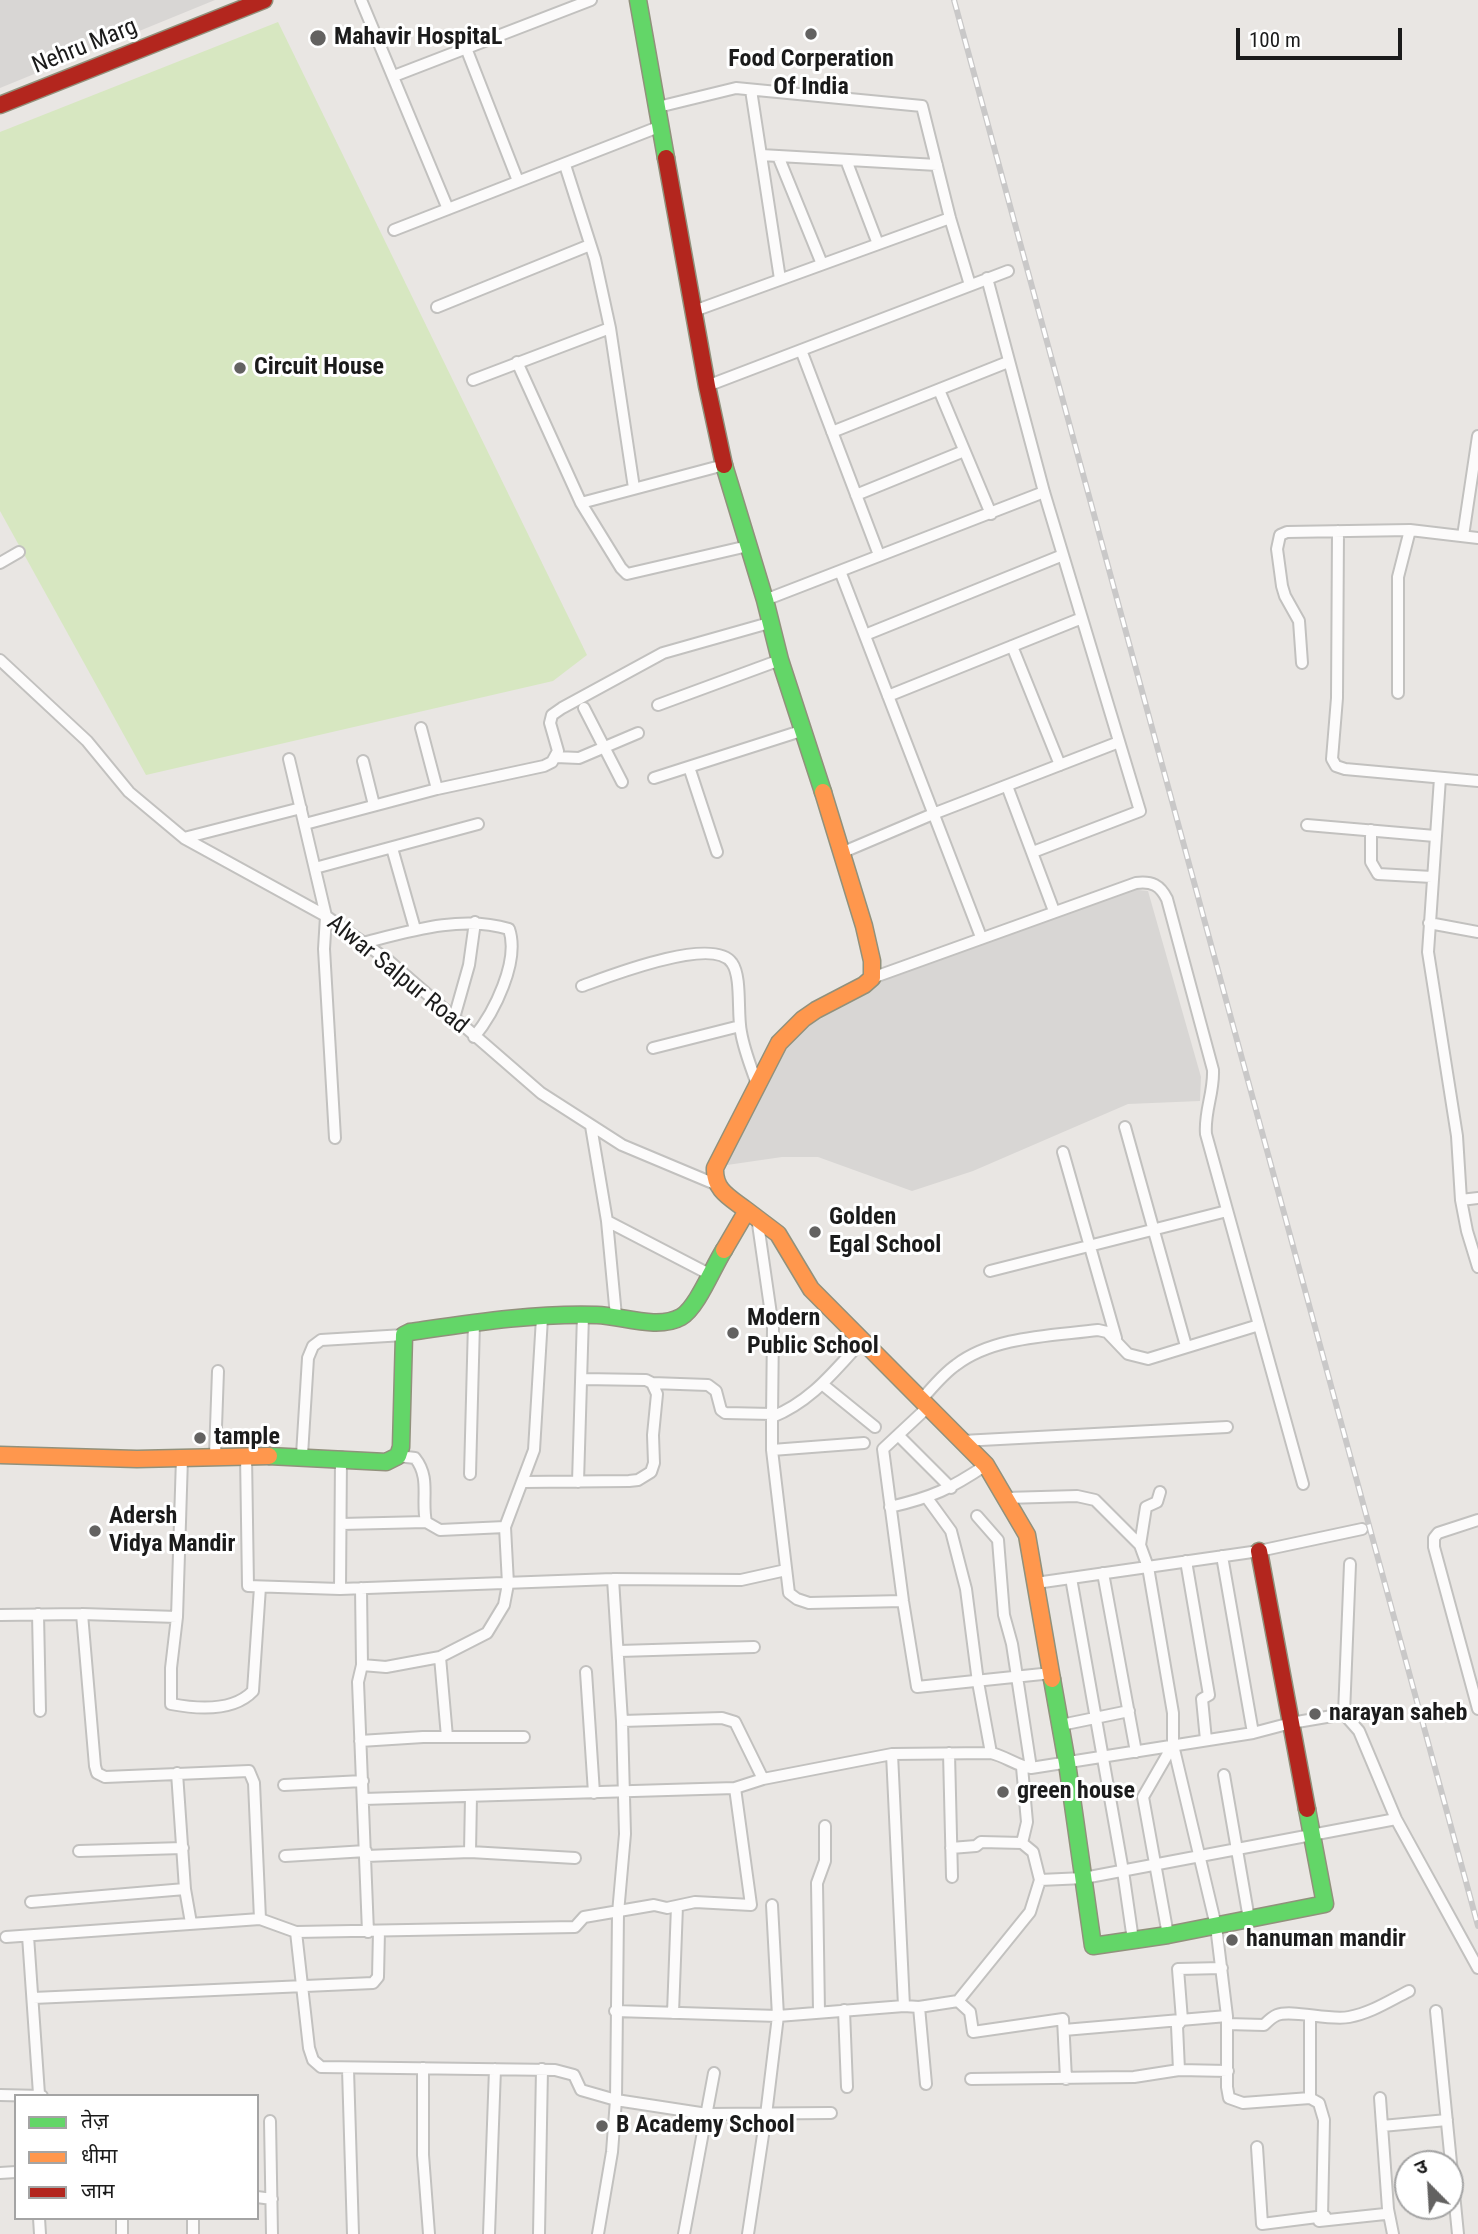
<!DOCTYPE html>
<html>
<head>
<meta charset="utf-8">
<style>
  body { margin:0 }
  #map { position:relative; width:1478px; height:2234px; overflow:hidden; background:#e9e6e3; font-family:"Roboto Condensed","Noto Sans Devanagari",sans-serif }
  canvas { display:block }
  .legend { position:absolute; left:14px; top:2094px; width:245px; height:126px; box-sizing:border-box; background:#fff; border:2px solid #a4a4a4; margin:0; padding:9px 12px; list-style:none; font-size:21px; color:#1b1b1b }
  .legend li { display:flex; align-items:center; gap:14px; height:35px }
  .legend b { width:35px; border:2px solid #a4a4a4 }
  .north { position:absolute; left:1394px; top:2150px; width:70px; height:70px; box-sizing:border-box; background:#fff; border:2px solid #a4a4a4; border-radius:50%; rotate:336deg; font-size:19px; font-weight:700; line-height:28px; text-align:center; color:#1b1b1b }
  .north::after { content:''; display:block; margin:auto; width:24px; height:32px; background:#636261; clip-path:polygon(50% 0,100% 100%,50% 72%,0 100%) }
  .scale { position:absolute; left:1236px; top:28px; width:166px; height:32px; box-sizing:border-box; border:4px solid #1b1b1b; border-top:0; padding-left:9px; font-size:21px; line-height:24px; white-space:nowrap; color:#1b1b1b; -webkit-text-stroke:5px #fff; paint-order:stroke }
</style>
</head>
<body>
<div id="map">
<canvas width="1478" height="2234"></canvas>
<ul class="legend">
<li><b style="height:9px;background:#63d668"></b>तेज़</li>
<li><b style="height:9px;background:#ff974d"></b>धीमा</li>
<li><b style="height:9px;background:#b3261e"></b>जाम</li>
</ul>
<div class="north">उ</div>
<div class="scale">100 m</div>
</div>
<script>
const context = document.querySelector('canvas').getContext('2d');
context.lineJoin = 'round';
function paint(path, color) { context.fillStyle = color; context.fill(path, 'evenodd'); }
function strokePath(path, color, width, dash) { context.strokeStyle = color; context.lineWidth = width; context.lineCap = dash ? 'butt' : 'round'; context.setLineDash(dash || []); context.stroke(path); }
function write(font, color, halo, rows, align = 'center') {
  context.font = font + ' "Roboto Condensed",sans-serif'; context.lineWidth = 6; context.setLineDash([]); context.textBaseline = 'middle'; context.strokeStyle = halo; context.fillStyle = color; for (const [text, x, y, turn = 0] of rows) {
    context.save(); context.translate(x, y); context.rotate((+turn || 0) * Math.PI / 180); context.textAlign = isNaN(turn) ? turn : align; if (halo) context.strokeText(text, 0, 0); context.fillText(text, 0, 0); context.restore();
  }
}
paint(new Path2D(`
  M0,0H215L0,88Z
  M1120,888L1148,891L1201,1077L1200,1101L1128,1104L973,1171L912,1191L818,1157H782L727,1165L718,1158L779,1043L872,978Z`), '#d8d6d4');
paint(new Path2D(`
  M278,22L587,655L553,681L146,775L0,511V132Z`), '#d7e7c1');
const street = new Path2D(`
  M361,0L448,209
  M466,48L518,181
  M394,76L591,0
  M751,90L780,279
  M658,107L736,88L922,106L950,218L970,285
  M761,155L937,165
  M778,156L822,264
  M846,160L878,244
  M565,165L595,259L610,328L634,488
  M394,230L661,126
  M987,278L1044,492L1140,811L1033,852
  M437,307L590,245
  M694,311L950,218
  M801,350L879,555
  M517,362L581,503L621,568L627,574L748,546
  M473,380L610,328
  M707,386L1008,271
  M939,390L991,514
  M832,432L1008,362
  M856,495L964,451
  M581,503L724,465
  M1338,531L1337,698L1332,759L1336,766L1345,769L1478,781
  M1463,536L1478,436
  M0,563L19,552
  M840,571L981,937
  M765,600L1044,492
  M865,635L1063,555
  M1012,646L1060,765
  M0,660L87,741L129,792L184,838L326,916L389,961L541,1093L622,1145L715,1184
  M1302,663L1299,621L1285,596L1282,586L1277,549L1280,535L1287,532L1410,530L1478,538
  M1398,693V577L1410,530
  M888,696L1082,618
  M658,705L780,660
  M584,708L622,782
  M421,728L437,789
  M556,757L579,758L638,733
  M289,759L326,916L324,949L335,1138
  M363,761L374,805
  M689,767L717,852
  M654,778L804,730
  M1440,778L1428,952L1457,1136L1461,1200L1467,1231L1478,1267
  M1007,786L1054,911
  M305,824L437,789L544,766L552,762L558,751L550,723L552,715L562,708L663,653L769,623
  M1307,825L1435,836
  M1371,830V862L1378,874L1432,877
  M184,838L301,808
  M392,848L415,929
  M841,853L933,814L1119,742
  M315,868L478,824
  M1429,923L1478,932
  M363,943C410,931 461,915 509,929C520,961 494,1013 474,1037
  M872,978L1136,883C1152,881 1160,885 1167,899L1213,1070C1214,1093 1204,1112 1206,1134L1303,1484
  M582,986C607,977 713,935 732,963C742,977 737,1014 741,1032C744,1050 751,1067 757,1084
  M454,1018L469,965L475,922
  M653,1048L740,1026
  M591,1126L607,1221L616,1316
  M1125,1127L1186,1346
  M1063,1152L1116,1338
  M1461,1200L1478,1198
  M757,1217L773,1328L772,1417
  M607,1221L709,1274
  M990,1271L1227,1211
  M863,1340C834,1371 812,1401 772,1417V1450L789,1593L797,1599L809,1603L903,1601
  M652,1383L708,1385L716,1391L721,1410L725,1413L772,1414
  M822,1384L875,1427
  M921,1400C932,1388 943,1374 956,1365C994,1336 1052,1336 1098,1330L1107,1332L1128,1354L1148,1359L1259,1325
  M929,1406L883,1449L903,1601L917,1687L1052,1673
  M898,1435L951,1488
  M962,1441L1227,1427
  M772,1450L864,1443
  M215,1455L218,1371
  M246,1455L248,1586L340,1589L613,1579L741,1580L786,1570
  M302,1455L308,1358L313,1346L321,1340L404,1335
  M398,1456L415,1458C431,1478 421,1499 426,1522L440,1530L505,1527
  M182,1458L177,1617L171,1668V1704C197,1709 233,1712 253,1691L260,1587
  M470,1474L474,1323
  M523,1482L629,1481L638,1480L651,1472L654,1463L653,1435L657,1394L652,1383L646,1380L582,1379
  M578,1482L583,1315
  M927,1498L951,1531L966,1589L978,1682L991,1753
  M1005,1498L1077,1496L1095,1500L1140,1545L1148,1567L1173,1713V1745L1216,1926L1227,2016V2087L1229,2098L1243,2103L1310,2098L1319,2103L1324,2120L1322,2217L1319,2221L1385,2214
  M890,1507C933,1497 950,1489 986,1465
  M977,1516L998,1540L1004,1615L1012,1644L1031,1768
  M1478,1520L1438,1533L1434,1538V1547L1478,1709
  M341,1524L426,1522
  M1140,1545L1146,1507L1157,1502L1160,1492
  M1222,1556L1253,1733
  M1186,1561L1209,1695L1202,1699L1206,1740
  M1103,1573L1136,1752
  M1071,1578L1123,1871L1133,1940
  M1036,1583L1259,1551L1362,1529
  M361,1588L362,1665L358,1682L368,1932
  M340,1589L341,1457
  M38,1614L40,1711
  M82,1614L95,1766L97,1773L105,1777L249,1771L254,1783L260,1919
  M0,1615L82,1614L177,1617
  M619,1651L754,1647
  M440,1657L447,1737
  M362,1665L386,1667L440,1657L487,1633L504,1605L508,1584L505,1527L534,1450L542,1318
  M586,1672L594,1793
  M1344,1714L1350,1564
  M622,1721L722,1718L735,1722L763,1779
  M1061,1725L1129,1711
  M360,1741L423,1737H524
  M949,1753L952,1877
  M892,1754L904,2006
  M177,1773L185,1889L191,1923
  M1224,1775L1249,1919
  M284,1785L363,1781
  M363,1799L735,1788L763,1779L892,1754L991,1753C1005,1756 1017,1766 1031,1768L1253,1733L1291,1723L1344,1714L1359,1731L1396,1819L1478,1968
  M1022,1843L1033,1852L1040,1880L1084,1878L1396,1819
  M951,1848L976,1846L981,1842L1022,1843L1027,1822L1022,1767
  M79,1851L183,1848
  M470,1852L471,1796
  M285,1856L366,1851
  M366,1856L470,1852L575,1858
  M31,1902L185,1889
  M296,1932L309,2048L313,2060L321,2067L555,2070L574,2075L581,2090L616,2100L707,2114L831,2113
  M1168,1935L1143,1797L1173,1745
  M28,1936L39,2094
  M6,1937L260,1919L296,1932L575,1927L584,1917L654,1905L667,1908L695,1902L751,1905L735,1788
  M33,1998L373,1983L378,1977L379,1931
  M958,2001L970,2012L973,2032L1063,2019L1066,2079
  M919,2007L926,2084
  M844,2010L847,2087
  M615,2011L778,2016L904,2006L919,2007L958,2001L1030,1912L1040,1880
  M1436,2011L1458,2234
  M819,2012L817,1883L825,1861V1826
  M673,2013L677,1906
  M1227,2024L1264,2025C1268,2021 1272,2017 1277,2015C1292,2009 1329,2021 1349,2017C1371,2013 1389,2001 1409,1991
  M1064,2030L1227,2016
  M423,2068V2155L429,2234
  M348,2069L353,2234
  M1179,2070L1177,2026L1182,2020L1178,1969L1222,1968
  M971,2079L1134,2077L1179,2070L1228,2071
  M0,2095L42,2096
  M1310,2098V2016
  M1380,2098L1388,2209L1393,2234
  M270,2121L272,2234
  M1382,2126L1447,2120
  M1257,2147L1262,2224L1325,2216
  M0,2173L16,2172
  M257,2197L272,2199
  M39,2218L40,2234
  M122,2234V2218
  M193,2234V2218
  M489,2234L495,2069
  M539,2234L542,2069
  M598,2234L612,2152L616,2100L618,1913L625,1834L622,1721L613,1579
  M684,2234L714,2073
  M748,2234L766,2115L778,2016L772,1905`);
const fast = new Path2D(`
  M638,0L666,158
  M724,465L765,600L780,660L823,792
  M269,1456L386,1462L398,1456L401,1447L404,1335L410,1332C472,1323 534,1313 597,1315C622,1316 658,1330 681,1317C697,1308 713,1267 724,1250
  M1052,1679L1067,1763L1093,1946L1168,1935L1325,1904L1307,1809`);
const slow = new Path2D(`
  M745,1209L778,1234L811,1289L986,1465L1027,1535L1052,1679
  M724,1250L745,1214V1209C729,1197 714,1190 715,1168L779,1043L803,1019L816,1010L864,985L872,978V961L864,926L823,792
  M0,1455L137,1459L269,1456`);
const jam = new Path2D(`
  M0,105L264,0
  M666,158L707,386L724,465
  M1259,1551L1307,1809`);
strokePath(street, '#c2c1bf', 14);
strokePath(fast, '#91917c', 19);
strokePath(slow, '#91917c', 19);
strokePath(jam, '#91917c', 19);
strokePath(street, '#fcfbfb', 10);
strokePath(fast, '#63d668', 16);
strokePath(slow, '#ff974d', 16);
strokePath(jam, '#b3261e', 16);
const rail = new Path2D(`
  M954,0L1478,1926`);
strokePath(rail, '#c9c8c8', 6);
strokePath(rail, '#fff', 3.5, [10]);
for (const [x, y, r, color] of [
  [811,34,7,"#636261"],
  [318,38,9,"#636261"],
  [240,368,7,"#636261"],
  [815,1232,7,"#636261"],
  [733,1333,7,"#636261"],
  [200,1438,7,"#636261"],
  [95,1531,7,"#636261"],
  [1315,1714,7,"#636261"],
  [1003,1792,7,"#636261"],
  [1232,1940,7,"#636261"],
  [602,2126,7,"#636261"]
]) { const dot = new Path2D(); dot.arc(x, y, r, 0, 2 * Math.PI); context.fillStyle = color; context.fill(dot); strokePath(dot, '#fff', 2.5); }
write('bold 24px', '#1b1b1b', '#fff', [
  ["Mahavir HospitaL",334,38],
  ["Food Corperation",811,60,"center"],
  ["Of India",811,88,"center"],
  ["Circuit House",254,368],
  ["Golden",829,1218],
  ["Egal School",829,1246],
  ["Modern",747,1319],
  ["Public School",747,1347],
  ["tample",214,1438],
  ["Adersh",109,1517],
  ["Vidya Mandir",109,1545],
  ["narayan saheb",1329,1714],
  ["green house",1017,1792],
  ["hanuman mandir",1246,1940],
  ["B Academy School",616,2126]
], 'left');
write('24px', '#1b1b1b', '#fff', [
  ["Nehru Marg",85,47,-22],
  ["Alwar Salpur Road",397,975,39]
]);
</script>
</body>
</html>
